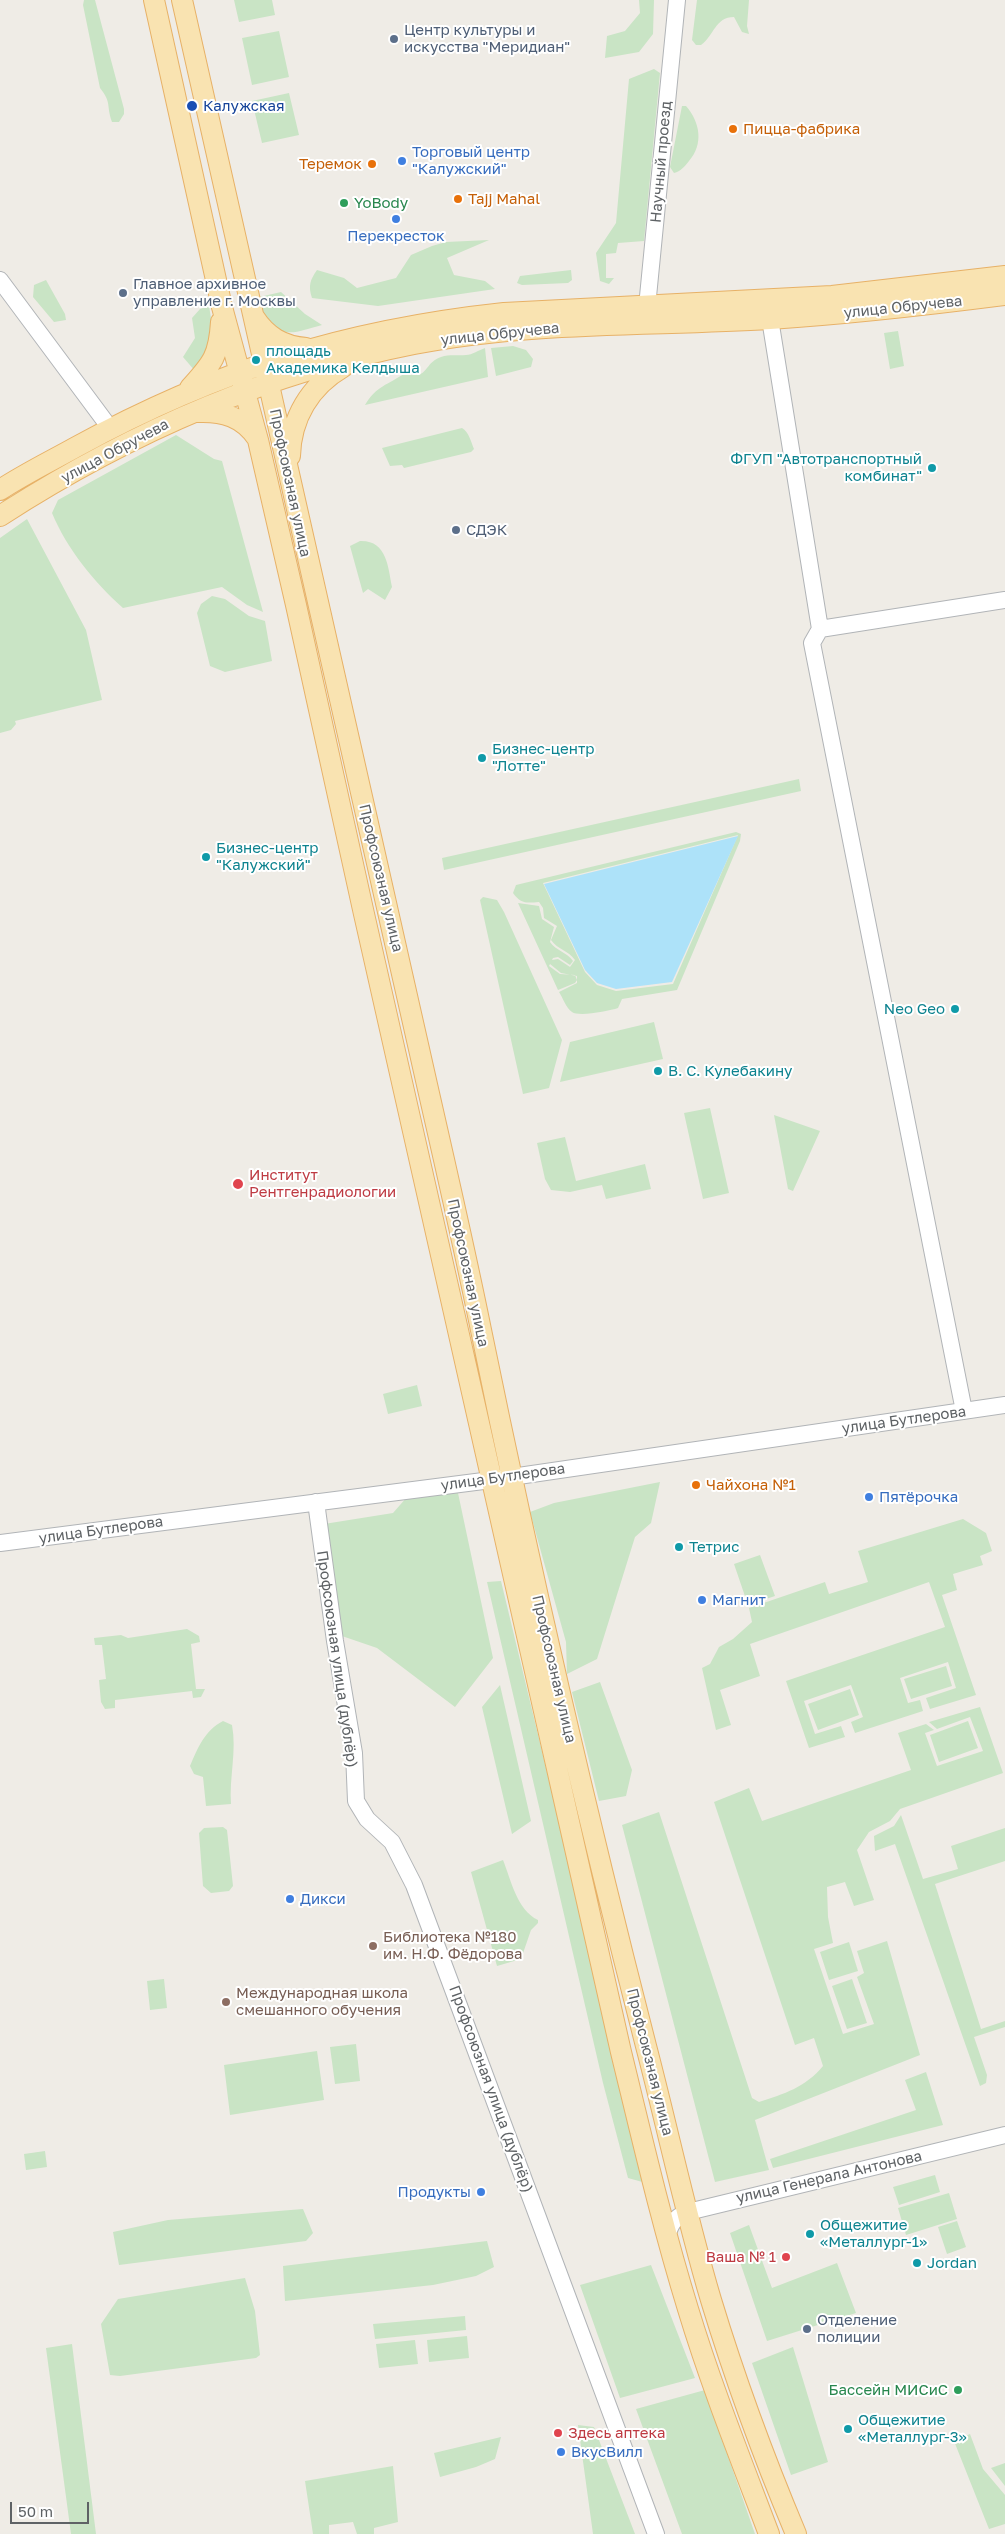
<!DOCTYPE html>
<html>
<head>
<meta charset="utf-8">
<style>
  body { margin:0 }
  #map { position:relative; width:1005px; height:2534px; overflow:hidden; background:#efece6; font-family:"Golos Text",sans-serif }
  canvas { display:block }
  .scale { position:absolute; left:10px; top:2502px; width:79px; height:22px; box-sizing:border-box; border:2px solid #5e6265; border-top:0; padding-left:6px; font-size:15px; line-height:18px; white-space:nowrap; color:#5e6265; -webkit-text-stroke:4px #fff; paint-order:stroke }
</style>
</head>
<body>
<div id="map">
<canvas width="1005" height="2534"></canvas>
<div class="scale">50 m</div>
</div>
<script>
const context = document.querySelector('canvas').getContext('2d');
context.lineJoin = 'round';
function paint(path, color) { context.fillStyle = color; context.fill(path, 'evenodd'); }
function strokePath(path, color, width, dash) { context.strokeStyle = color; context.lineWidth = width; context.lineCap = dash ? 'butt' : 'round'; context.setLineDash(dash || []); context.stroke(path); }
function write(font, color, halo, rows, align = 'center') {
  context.font = font + ' "Golos Text",sans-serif'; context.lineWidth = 4; context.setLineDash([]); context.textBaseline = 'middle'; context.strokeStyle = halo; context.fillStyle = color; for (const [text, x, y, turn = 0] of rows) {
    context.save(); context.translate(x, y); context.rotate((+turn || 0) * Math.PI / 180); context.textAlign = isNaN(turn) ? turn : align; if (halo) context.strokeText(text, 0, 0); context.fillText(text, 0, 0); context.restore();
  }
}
paint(new Path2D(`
  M84,0H95L124,109V114L119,122H112C106,105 112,103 100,88L83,5Z
  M234,0H272L275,15L239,22Z
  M639,0H654L653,34L639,52L605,58L607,36L625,31L640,13Z
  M697,0H749L747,26L749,34L742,32L734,17C715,17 714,36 701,45H696L692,40Z
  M279,31L289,77L252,85L242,38Z
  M654,69L660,73L644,241L618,243L616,253L606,254V278H614L609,284L600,281L596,253L616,223L629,79Z
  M289,93L299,135L262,143L252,101Z
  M682,106H686C700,122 704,144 689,161C684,167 681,171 674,173L670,167Z
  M489,240L447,258L454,275L485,281L495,289L378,306L312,298C308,286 310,280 317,270L344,278L357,288L396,278L411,255L432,246L446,242Z
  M571,270L572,280L568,283L522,285L517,283L520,276Z
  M46,280L65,314L66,320L54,322L33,297L34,285Z
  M281,292L305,314L322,325C295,332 290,338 264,323L255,298Z
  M209,306C215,341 215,342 195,371L183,357L195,338L192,318L200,309Z
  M898,331L904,366L890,369L884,333Z
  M513,346L526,350L533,359L531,367L496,376L491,348Z
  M485,348L488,377L365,405C376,386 388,385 405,373C429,381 423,363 441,357C450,354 457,356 466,355C472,355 479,350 485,348Z
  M462,428C469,432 471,442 474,449L471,452L404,468L402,465L390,466L382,448Z
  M176,435L214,459L222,461L263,612L247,605L222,587L123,608C94,582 67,549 52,513L58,500Z
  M27,519L86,630L102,700L15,721L16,724L11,730L0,733V538Z
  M360,541C387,540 388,567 392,587L385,600L368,589L363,593L350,546Z
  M212,596L225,599L249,616L265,621L272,661L225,672L210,666L197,613L201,604Z
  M799,779L801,791L444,870L442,858Z
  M736,832L741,834L740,841L677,990L622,999L618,1008C609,1011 579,1017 572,1012C566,1008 563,998 559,992L577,983V976L561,973L550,964L552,960L558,959L570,967L575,960C568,950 558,950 551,940L557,926L544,918L543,908L539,902C526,903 521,904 513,893L516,885ZM738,835L673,984L616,991L597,985L585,972L543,883Z
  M483,897L497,900L504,912L562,1040L549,1088L523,1094L480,900Z
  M518,903L539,906L542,919L554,927L550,942C556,951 567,952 573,961L570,965L558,957L553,958L549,966L560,974L575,975L577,980L575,983L558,990Z
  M654,1022L663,1059L560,1082L570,1042Z
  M710,1108L729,1193L703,1199L684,1113Z
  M774,1115L820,1131L793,1191L788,1189Z
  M565,1137L576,1181L645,1164L651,1189L606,1199L602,1185L570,1192L551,1190L545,1179L537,1143Z
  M417,1385L422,1406L388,1414L383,1394Z
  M660,1482L651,1523L635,1537L597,1659L567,1674L566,1642L530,1512L554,1503Z
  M458,1493L493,1658L455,1707L377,1648L339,1635L324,1524L393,1513L407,1497Z
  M963,1519L986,1533L992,1551L980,1556L983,1565L953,1574L957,1590L942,1595L976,1695L930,1709L926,1698L956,1688L948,1662L900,1678L908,1703L920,1700L923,1711L855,1733L851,1722L863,1717L851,1685L804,1701L815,1734L841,1726L845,1737L809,1748L786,1681L945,1627L929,1582L750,1644L760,1676L720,1690L731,1725L716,1730L702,1668L710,1664L719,1647L733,1639L752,1622L749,1608L825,1582L829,1594L868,1582L858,1551Z
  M760,1555L775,1596L748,1605L734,1564Z
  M501,1581L646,2183L628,2178L603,2083L487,1582Z
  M187,1629L199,1636L200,1642L191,1644L196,1689H205L201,1697L193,1698L192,1691L115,1700V1708L105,1709L101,1702L99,1680L106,1679L102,1645H95L94,1638L121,1635L128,1638Z
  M946,1666L952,1686L911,1699L904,1679Z
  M600,1682L632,1770L626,1796L599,1801L572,1692Z
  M500,1685L531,1821L512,1834L482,1707Z
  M850,1689L859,1715L818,1730L808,1704Z
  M980,1707L1003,1773L900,1809L890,1821L869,1832L857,1850L874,1900L854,1906L845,1882L827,1887L828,1917L833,1943L814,1949L843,2034L874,2024L857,1977L864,1973L857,1951L887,1941L920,2055L755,2120L769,2170L715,2182L622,1825L659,1812L752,2098L759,2102C784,2094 806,2087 823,2066L814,2038L795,2045L714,1802L749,1788L762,1821L911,1770L898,1733L926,1724L934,1730L925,1733L937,1766L983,1751L970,1717L937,1729L929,1722Z
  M223,1721L232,1725C237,1751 229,1778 231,1804L206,1806L203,1777L194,1774L190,1766C198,1748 204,1731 223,1721Z
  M968,1721L978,1748L939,1762L930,1735Z
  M901,1815L923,1879L958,1869L951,1846L1005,1828V1861L935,1884L981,2029L1005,2021V2027L974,2037L987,2075L986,2083L980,2086L895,1844L875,1851L874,1836L894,1826Z
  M223,1827L227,1830L233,1886L229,1891L211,1893L203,1886L199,1833L204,1828Z
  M503,1860C511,1880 517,1910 538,1920V1923L531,1930L521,1959L497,1966L471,1872Z
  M849,1942L858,1971L829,1980L820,1952Z
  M164,1979L167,2008L150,2010L147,1981Z
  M852,1979L867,2023L847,2029L832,1986Z
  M356,2044L360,2081L335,2084L330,2047Z
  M317,2051L324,2100L230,2115L224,2065Z
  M926,2072L943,2125L773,2168L770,2159L916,2110L905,2080Z
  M45,2151L47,2167L26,2170L24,2154Z
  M935,2175L940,2192L899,2205L893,2187Z
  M949,2193L957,2219L906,2235L898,2208Z
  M303,2209L313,2233L306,2241L119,2265L113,2232L168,2220Z
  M957,2221L966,2247L947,2254L938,2227Z
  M749,2225L772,2288L837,2263L856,2313L767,2341L730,2233Z
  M487,2241L494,2267L476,2276L433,2285L285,2301L283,2266Z
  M651,2265L695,2378L620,2398L580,2285Z
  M245,2278L255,2311L260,2355L256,2358L120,2376L110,2375L101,2324L118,2299Z
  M465,2316L466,2330L375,2339L373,2324Z
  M467,2336L469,2358L429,2362L427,2340Z
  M415,2340L418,2364L379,2368L376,2344Z
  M72,2344L96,2534H71L46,2348Z
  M793,2347L828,2462L791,2475L752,2363Z
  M705,2390L755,2534H682L636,2409Z
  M578,2425L594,2427L635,2534H593Z
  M970,2434L983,2469L1005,2495V2524L989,2529L954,2441Z
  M501,2437L495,2459L476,2467L440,2477L434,2453Z
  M1005,2463V2486L991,2468Z
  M393,2466L398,2522L374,2528V2534H357L353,2522L329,2525V2534H313L305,2481Z`), '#c9e4c5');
paint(new Path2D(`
  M738,836L672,982L616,989L597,983L585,970L544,884Z`), '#ade2f9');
const minor = new Path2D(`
  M0,280L110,428
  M646,317L677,0
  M770,319L820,629L812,643L964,1411
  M820,629L1005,600
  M316,1502L335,1641L354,1753L356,1801L367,1819L392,1842L414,1885L656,2534
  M0,1543L491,1480L1005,1405
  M667,2236C671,2223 675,2217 688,2212L1005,2135`);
const major = new Path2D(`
  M154,0L222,307L258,440L296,605L364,914L621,2052C642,2138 662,2225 688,2309C711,2385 741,2460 769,2534
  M182,0C259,350 342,699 419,1049C440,1143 462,1236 481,1330C530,1570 585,1809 646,2046C668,2130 686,2216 711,2300C735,2379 764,2458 796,2534
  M254,317C267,337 283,346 306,348
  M190,388C213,363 219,355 221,322
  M198,412C223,411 243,417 257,438
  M290,456C291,418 310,386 343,367
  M0,490C24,474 51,461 76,447C217,370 345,330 504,313L832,296L1005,276
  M0,516C127,434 266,373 414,344C531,321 652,326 770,319C849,314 927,305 1005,295`);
strokePath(minor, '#b1b4b7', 18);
strokePath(major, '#e7b167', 22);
strokePath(minor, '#fff', 16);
strokePath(major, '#f9e3b1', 20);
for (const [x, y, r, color] of [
  [394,39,5,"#5c6f8a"],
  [192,106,6,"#1a4fb4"],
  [733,129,5,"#e8710a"],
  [402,161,5,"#3f7fe0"],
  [372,164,5,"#e8710a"],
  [458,199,5,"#e8710a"],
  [344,203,5,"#2e9e5b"],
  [396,219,5,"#3f7fe0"],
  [123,293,5,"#5c6f8a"],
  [256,360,5,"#0f9aa8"],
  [932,468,5,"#0f9aa8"],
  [456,530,5,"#5c6f8a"],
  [482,758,5,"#0f9aa8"],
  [206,857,5,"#0f9aa8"],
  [955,1009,5,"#0f9aa8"],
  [658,1071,5,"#0f9aa8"],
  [238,1184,6,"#e0444e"],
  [696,1485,5,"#e8710a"],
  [869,1497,5,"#3f7fe0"],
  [679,1547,5,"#0f9aa8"],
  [702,1600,5,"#3f7fe0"],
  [290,1899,5,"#3f7fe0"],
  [373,1946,5,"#8d6e63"],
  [226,2002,5,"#8d6e63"],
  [481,2192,5,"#3f7fe0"],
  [810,2234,5,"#0f9aa8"],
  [786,2257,5,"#e0444e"],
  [917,2263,5,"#0f9aa8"],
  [807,2329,5,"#5c6f8a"],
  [958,2390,5,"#2e9e5b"],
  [848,2429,5,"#0f9aa8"],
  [558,2433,5,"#e0444e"],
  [561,2452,5,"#3f7fe0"]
]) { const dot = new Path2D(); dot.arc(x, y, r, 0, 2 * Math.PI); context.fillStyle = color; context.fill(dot); strokePath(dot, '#fff', 2); }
write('15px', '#4e5e75', '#fff', [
  ["Центр культуры и",404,30],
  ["искусства \"Меридиан\"",404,47],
  ["Главное архивное",133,284],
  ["управление г. Москвы",133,301],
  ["СДЭК",466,530],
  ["Отделение",817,2320],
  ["полиции",817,2337]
], 'left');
write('15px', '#164399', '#fff', [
  ["Калужская",203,106]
], 'left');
write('15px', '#c56008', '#fff', [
  ["Пицца-фабрика",743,129],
  ["Теремок",362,164,"right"],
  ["Tajj Mahal",468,199],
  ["Чайхона №1",706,1485]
], 'left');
write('15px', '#366cbe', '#fff', [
  ["Торговый центр",412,152],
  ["\"Калужский\"",412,169],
  ["Перекресток",396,236,"center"],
  ["Пятёрочка",879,1497],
  ["Магнит",712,1600],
  ["Дикси",300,1899],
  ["Продукты",471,2192,"right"],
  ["ВкусВилл",571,2452]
], 'left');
write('15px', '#5e6265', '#fff', [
  ["Научный проезд",661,162,-85],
  ["улица Обручева",903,307,-6],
  ["улица Обручева",500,334,-6],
  ["улица Обручева",115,451,-28],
  ["Профсоюзная улица",290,483,78],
  ["Профсоюзная улица",381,878,77],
  ["Профсоюзная улица",468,1273,78],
  ["улица Бутлерова",904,1420,-8],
  ["улица Бутлерова",503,1477,-8],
  ["улица Бутлерова",101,1530,-8],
  ["Профсоюзная улица (дублёр)",337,1659,82],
  ["Профсоюзная улица",554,1669,77],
  ["Профсоюзная улица",650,2062,76],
  ["Профсоюзная улица (дублёр)",491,2089,70],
  ["улица Генерала Антонова",829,2177,-13]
]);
write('15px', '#27864d', '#fff', [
  ["YoBody",354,203],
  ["Бассейн МИСиС",948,2390,"right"]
], 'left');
write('15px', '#0d838f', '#fff', [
  ["площадь",266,351],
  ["Академика Келдыша",266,368],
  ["ФГУП \"Автотранспортный",922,459,"right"],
  ["комбинат\"",922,476,"right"],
  ["Бизнес-центр",492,749],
  ["\"Лотте\"",492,766],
  ["Бизнес-центр",216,848],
  ["\"Калужский\"",216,865],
  ["Neo Geo",945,1009,"right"],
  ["В. С. Кулебакину",668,1071],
  ["Тетрис",689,1547],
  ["Общежитие",820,2225],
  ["«Металлург-1»",820,2242],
  ["Jordan",927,2263],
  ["Общежитие",858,2420],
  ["«Металлург-3»",858,2437]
], 'left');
write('15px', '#be3a42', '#fff', [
  ["Институт",249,1175],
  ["Рентгенрадиологии",249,1192],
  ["Ваша № 1",776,2257,"right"],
  ["Здесь аптека",568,2433]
], 'left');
write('15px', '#785e54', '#fff', [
  ["Библиотека №180",383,1937],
  ["им. Н.Ф. Фёдорова",383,1954],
  ["Международная школа",236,1993],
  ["смешанного обучения",236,2010]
], 'left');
</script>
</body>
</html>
